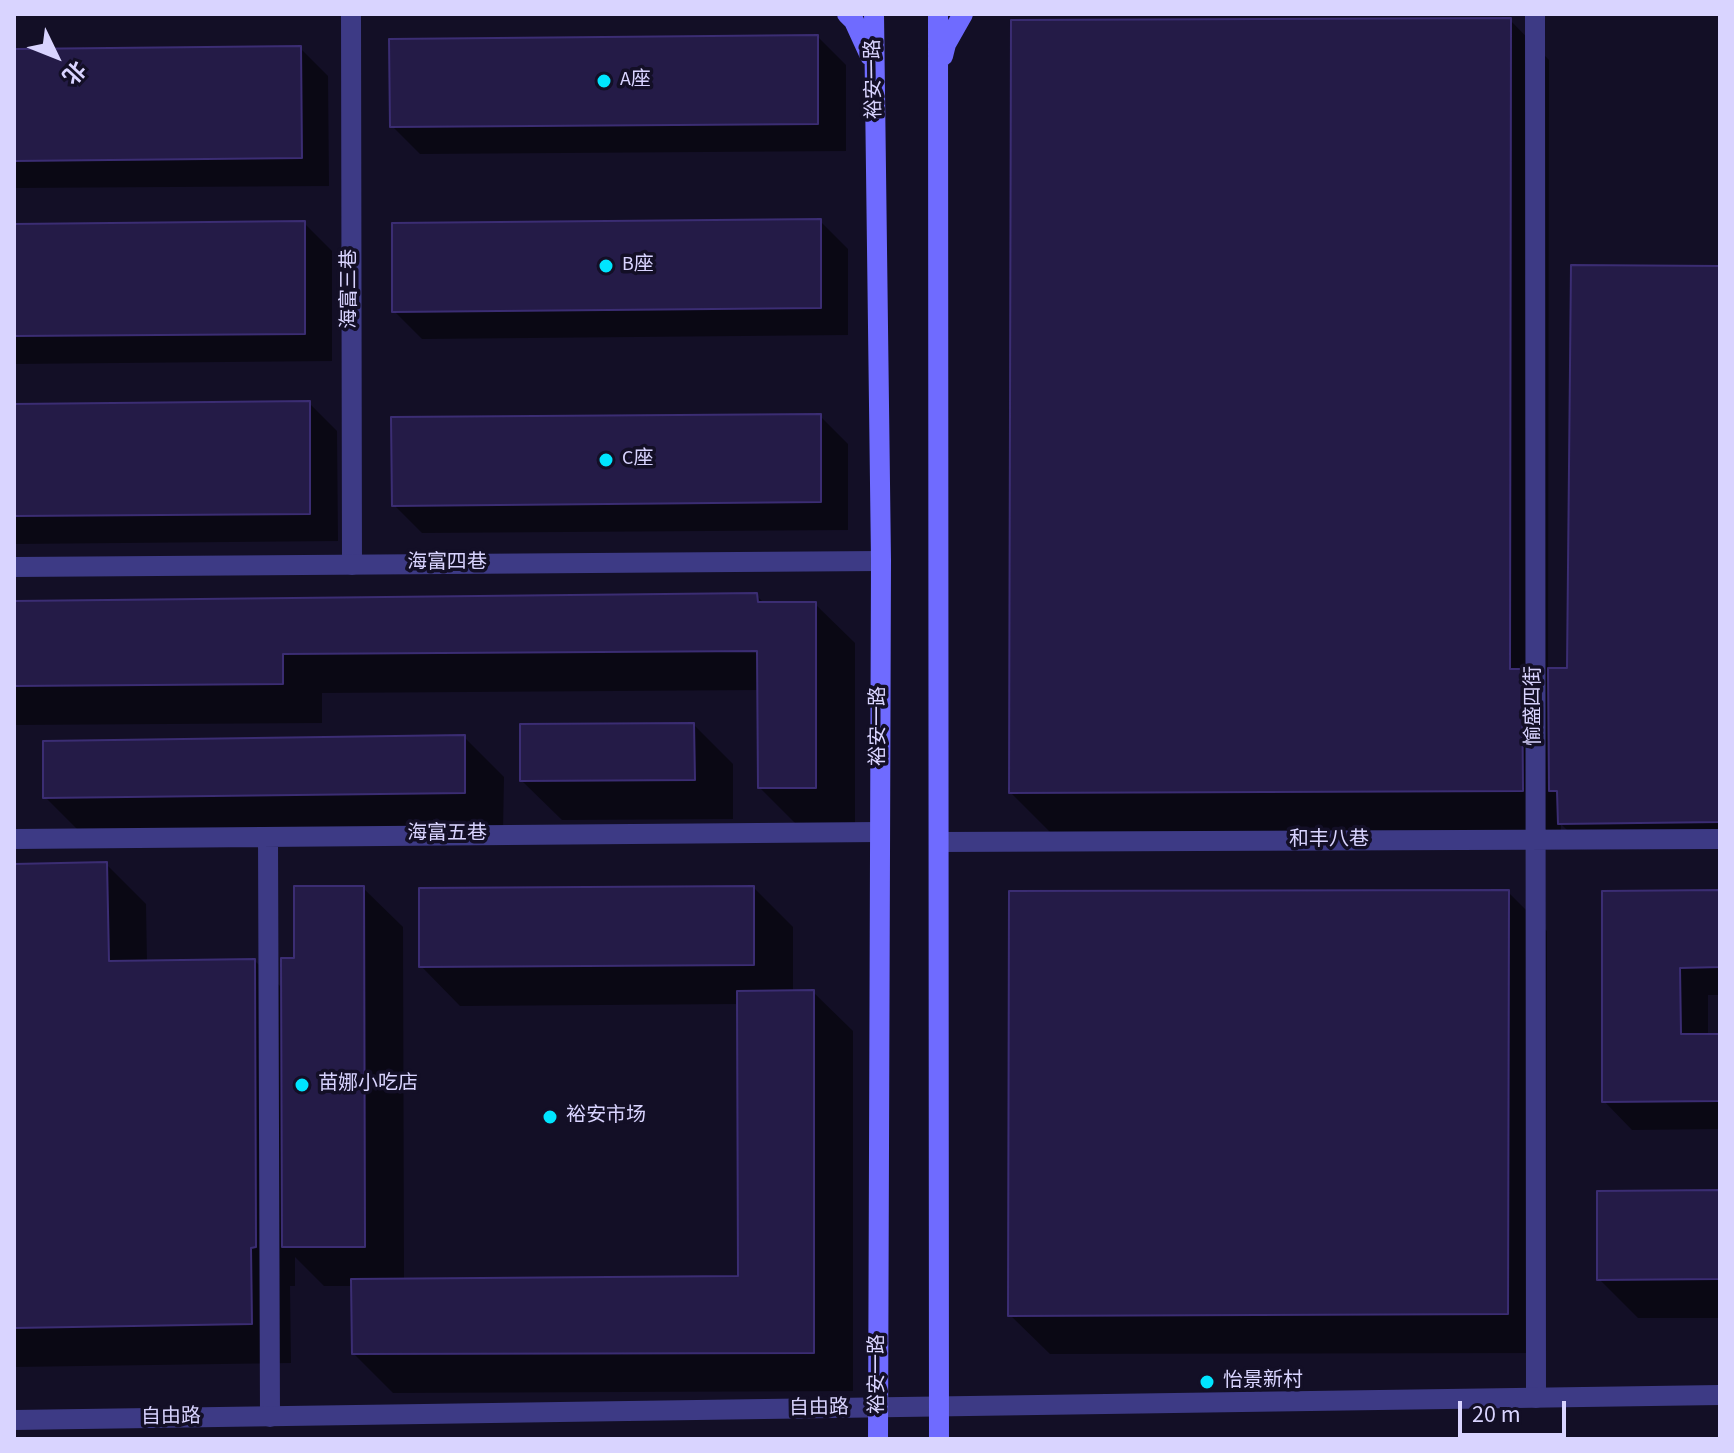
<!DOCTYPE html>
<html>
<head>
<meta charset="utf-8">
<style>
  body { margin:0 }
  #map { position:relative; width:1734px; height:1453px; overflow:hidden; background:#130f26; font-family:"Source Sans 3","Noto Sans SC",sans-serif }
  canvas { display:block }
  .frame { position:absolute; inset:0; border:16px solid #d9d4ff; pointer-events:none }
  .north { position:absolute; left:16px; top:16px; width:80px; height:80px; -webkit-text-stroke:6px #130f26; paint-order:stroke; rotate:133deg; font-size:22px; font-weight:700; line-height:32px; text-align:center; color:#d9d4ff }
  .north::after { content:''; display:block; margin:auto; width:28px; height:36px; background:#d9d4ff; clip-path:polygon(50% 0,100% 100%,50% 72%,0 100%) }
  .scale { position:absolute; left:1458px; top:1401px; width:108px; height:36px; box-sizing:border-box; border:4px solid #d9d4ff; border-top:0; padding-left:10px; font-size:24px; line-height:28px; white-space:nowrap; color:#d9d4ff; -webkit-text-stroke:6px #130f26; paint-order:stroke }
</style>
</head>
<body>
<div id="map">
<canvas width="1734" height="1453"></canvas>
<div class="frame"></div>
<div class="north">北</div>
<div class="scale">20 m</div>
</div>
<script>
const context = document.querySelector('canvas').getContext('2d');
context.lineJoin = 'round';
function paint(path, color) { context.fillStyle = color; context.fill(path, 'evenodd'); }
function strokePath(path, color, width, dash) { context.strokeStyle = color; context.lineWidth = width; context.lineCap = dash ? 'butt' : 'round'; context.setLineDash(dash || []); context.stroke(path); }
function write(font, color, halo, rows, align = 'center') {
  context.font = font + ' "Source Sans 3","Noto Sans SC",sans-serif'; context.lineWidth = 7; context.setLineDash([]); context.textBaseline = 'middle'; context.strokeStyle = halo; context.fillStyle = color; for (const [text, x, y, turn = 0] of rows) {
    context.save(); context.translate(x, y); context.rotate((+turn || 0) * Math.PI / 180); context.textAlign = isNaN(turn) ? turn : align; if (halo) context.strokeText(text, 0, 0); context.fillText(text, 0, 0); context.restore();
  }
}
paint(new Path2D(`
  M1510,20L1549,60L1548,670H1569L1720,268V844L1582,845L1561,824V830L1050,832L1011,793Z
  M818,37L846,65V151L420,154L392,126Z
  M300,48L328,76L329,186L14,188V51Z
  M820,221L848,249V335L422,339L394,311Z
  M304,223L332,251V361L14,364V226Z
  M309,403L337,431L338,541L14,544V406Z
  M820,416L848,444V530L422,533L394,505Z
  M756,595L765,604H815L855,643V826L799,827L760,788V690L322,693V723L14,725V603Z
  M694,725L733,764V819L562,820L522,781Z
  M464,737L504,777L503,831L84,836L45,797Z
  M106,864L146,904L147,963L255,961L284,990L296,960L363,888L403,927L404,1280L740,1278L739,1004L460,1006L421,966L754,888L793,927V992H813L853,1031V1391L393,1393L354,1354L353,1286H324L295,1257V1286H290L291,1363L14,1367V866Z
  M1508,892L1547,931L1546,1353L1050,1354L1010,1315Z
  M1720,892V995H1708V1036H1720V1129L1632,1130L1604,1101Z
  M1720,1192V1318H1638L1599,1279Z`), '#0007');
const building = new Path2D(`
  M1511,18L1510,669H1522L1523,791L1009,793L1011,20Z
  M818,35V124L390,127L389,39Z
  M301,46L302,158L14,161V49Z
  M821,219V308L392,312V223Z
  M305,221V334L14,336V224Z
  M1571,265L1720,266V822L1558,824L1557,791H1549L1548,668H1567Z
  M310,401V514L14,516V404Z
  M821,414V502L392,506L391,417Z
  M757,593L758,602H816V788H758L757,651L283,654V684L14,686V601Z
  M694,723L695,780L520,781V724Z
  M465,735V793L43,798V741Z
  M107,862L109,961L255,959L256,1247L251,1248L252,1324L14,1328V864Z
  M294,886H364L365,1247H282L281,958H294Z
  M754,886V965L419,967V888Z
  M1509,890L1508,1314L1008,1316L1009,891Z
  M1720,890V967L1680,968L1681,1034H1720V1101L1602,1102V891Z
  M814,990V1353L352,1354L351,1279L738,1276L737,991Z
  M1720,1190V1279L1597,1280V1191Z`);
paint(building, '#241b47');
strokePath(building, '#3b2d73', 2);
strokePath(new Path2D(`
  M351,14L352,565
  M1535,14L1536,1398
  M268,837L270,1417
  M14,839L880,832
  M939,842L1720,839`), '#3d3a85', 20);
strokePath(new Path2D(`
  M14,567L881,561`), '#3d3a85', 20);
strokePath(new Path2D(`
  M14,1420L1720,1395`), '#3d3a85', 20);
strokePath(new Path2D(`
  M847,14L854,21L870,56
  M874,14L881,561L878,1439
  M938,14L939,1439
  M943,56L946,44L963,14`), '#6f6bff', 20);
for (const [x, y, r, color] of [
  [604,81,8,"#00e5ff"],
  [606,266,8,"#00e5ff"],
  [606,460,8,"#00e5ff"],
  [302,1085,8,"#00e5ff"],
  [550,1117,8,"#00e5ff"],
  [1207,1382,8,"#00e5ff"]
]) { const dot = new Path2D(); dot.arc(x, y, r, 0, 2 * Math.PI); context.fillStyle = color; context.fill(dot); strokePath(dot, '#130f26', 3); }
write('20px', '#d9d4ff', '#130f26', [
  ["裕安一路",875,79,-91],
  ["海富三巷",351,289,-90],
  ["海富四巷",447,564],
  ["愉盛四街",1535,706,-90],
  ["裕安一路",880,726,-90],
  ["海富五巷",447,835],
  ["和丰八巷",1329,841],
  ["裕安一路",879,1374,-90],
  ["自由路",819,1409,-1],
  ["自由路",171,1418,-1]
]);
write('20px', '#d9d4ff', '#130f26', [
  ["A座",620,81],
  ["B座",622,266],
  ["C座",622,460],
  ["苗娜小吃店",318,1085],
  ["裕安市场",566,1117],
  ["怡景新村",1223,1382]
], 'left');
</script>
</body>
</html>
